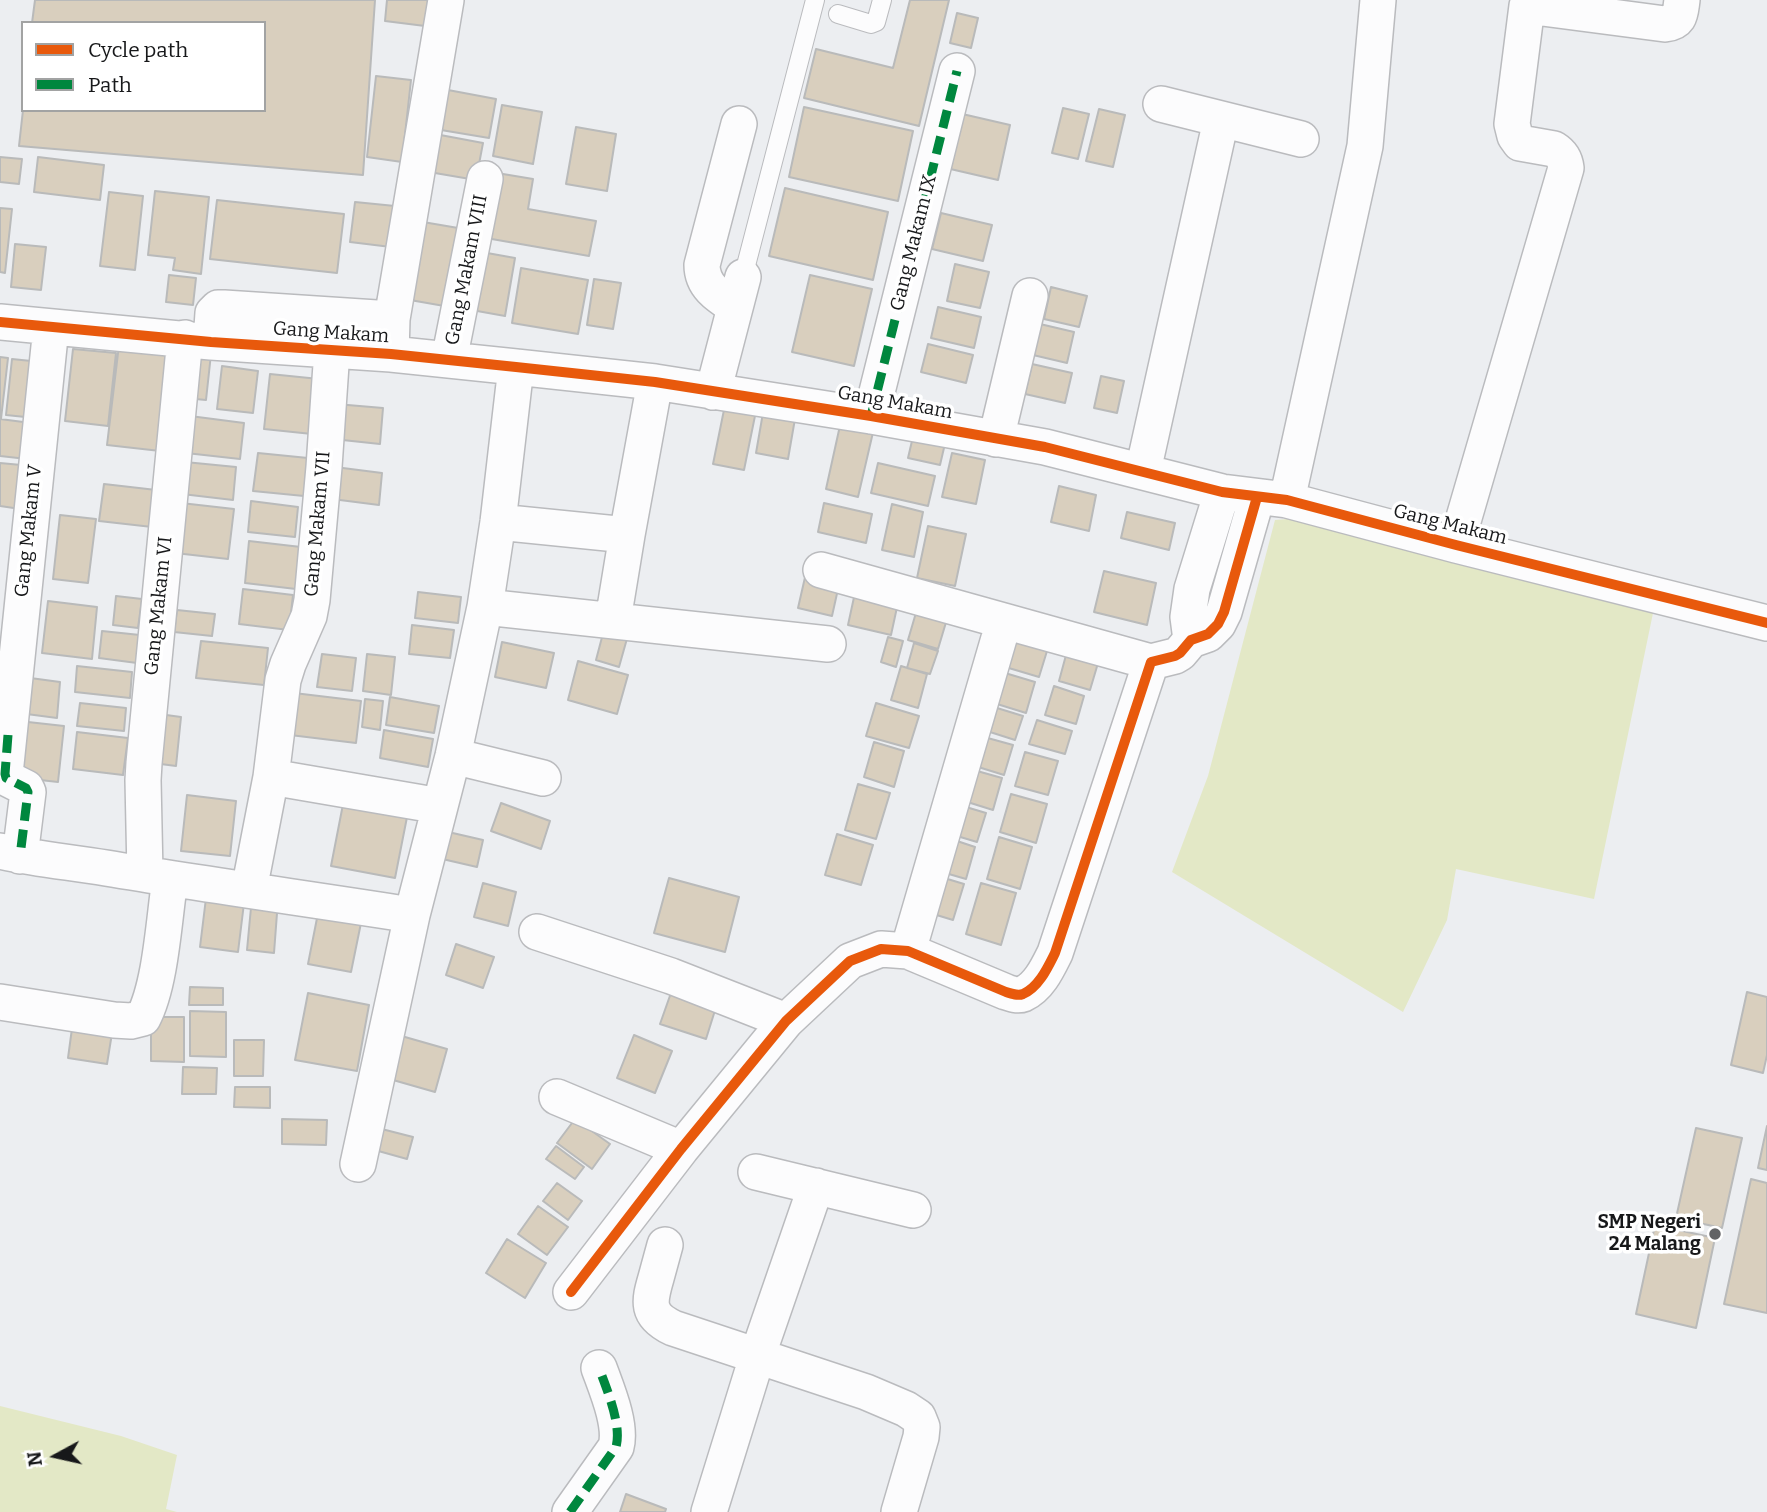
<!DOCTYPE html>
<html>
<head>
<meta charset="utf-8">
<style>
  body { margin:0 }
  #map { position:relative; width:1767px; height:1512px; overflow:hidden; background:#eceef1; font-family:Bitter,serif }
  canvas { display:block }
  .legend { position:absolute; left:21px; top:21px; width:245px; height:91px; box-sizing:border-box; background:#fff; border:2px solid #a2a3a3; margin:0; padding:9px 12px; list-style:none; font-size:21px; color:#17181a }
  .legend li { display:flex; align-items:center; gap:14px; height:35px }
  .legend b { width:35px; border:2px solid #a2a3a3 }
  .north { position:absolute; left:21px; top:1421px; width:70px; height:70px; -webkit-text-stroke:5px #fff; paint-order:stroke; rotate:262deg; font-size:19px; font-weight:700; line-height:28px; text-align:center; color:#17181a }
  .north::after { content:''; display:block; margin:auto; width:24px; height:32px; background:#17181a; clip-path:polygon(50% 0,100% 100%,50% 72%,0 100%) }
</style>
</head>
<body>
<div id="map">
<canvas width="1767" height="1512"></canvas>
<ul class="legend">
<li><b style="height:9px;background:#e8590c"></b>Cycle path</li>
<li><b style="height:9px;background:#00873e"></b>Path</li>
</ul>
<div class="north">N</div>
</div>
<script>
const context = document.querySelector('canvas').getContext('2d');
context.lineJoin = 'round';
function paint(path, color) { context.fillStyle = color; context.fill(path, 'evenodd'); }
function strokePath(path, color, width, dash) { context.strokeStyle = color; context.lineWidth = width; context.lineCap = dash ? 'butt' : 'round'; context.setLineDash(dash || []); context.stroke(path); }
function write(font, color, halo, rows, align = 'center') {
  context.font = font + ' Bitter,serif'; context.lineWidth = 7; context.setLineDash([]); context.textBaseline = 'middle'; context.strokeStyle = halo; context.fillStyle = color; for (const [text, x, y, turn = 0] of rows) {
    context.save(); context.translate(x, y); context.rotate((+turn || 0) * Math.PI / 180); context.textAlign = isNaN(turn) ? turn : align; if (halo) context.strokeText(text, 0, 0); context.fillText(text, 0, 0); context.restore();
  }
}
paint(new Path2D(`
  M1300,518L1653,613L1594,899L1456,869L1447,920L1403,1012L1172,872L1208,776L1275,520Z
  M0,1406L121,1436L177,1455L166,1509L177,1512H0Z`), '#e3e8c6');
const building = new Path2D(`
  M35,0H375L363,175L19,146L23,110H264V23H32Z
  M387,0H428L425,26L385,21Z
  M910,0H949L919,126L804,98L816,49L893,68Z
  M957,13L978,18L971,48L950,43Z
  M376,76L411,80L402,162L367,157Z
  M448,90L496,99L489,138L441,130Z
  M502,105L542,112L533,164L493,156Z
  M804,107L913,131L898,201L789,177Z
  M1063,108L1089,114L1078,159L1052,153Z
  M1099,109L1125,115L1113,167L1086,161Z
  M958,113L1010,125L998,180L946,168Z
  M576,127L616,134L607,191L566,184Z
  M435,134L483,143L476,180L429,172Z
  M0,157L22,159L19,184L0,182Z
  M38,157L104,165L100,200L34,192Z
  M497,173L533,179L528,209L596,221L589,256L486,238Z
  M785,188L888,212L873,280L769,256Z
  M155,191L209,197L201,274L173,270L175,258L148,255Z
  M109,192L143,196L135,270L100,266Z
  M217,200L344,214L337,273L210,259Z
  M355,202L395,206L391,247L350,242Z
  M0,208L12,209L5,273L0,272Z
  M941,213L992,225L983,261L932,249Z
  M423,222L464,229L450,307L410,300Z
  M15,244L46,247L41,290L11,287Z
  M476,251L515,258L505,316L466,309Z
  M955,264L989,272L980,308L947,301Z
  M521,268L588,280L578,334L512,323Z
  M169,275L196,278L193,305L166,302Z
  M810,275L872,289L854,366L792,352Z
  M594,279L621,283L613,329L587,325Z
  M1051,287L1087,296L1079,327L1044,319Z
  M938,307L981,317L974,348L931,338Z
  M1040,324L1074,332L1067,363L1033,355Z
  M928,344L973,355L966,383L921,372Z
  M119,345L180,352L169,452L107,445Z
  M73,349L116,353L108,426L65,421Z
  M191,352L211,354L206,400L185,398Z
  M0,357L8,358L1,419L0,418Z
  M12,359L41,362L35,418L6,415Z
  M1032,364L1072,373L1065,403L1025,394Z
  M222,366L258,371L253,413L217,409Z
  M270,374L319,379L312,434L264,429Z
  M1101,376L1124,381L1117,413L1094,408Z
  M726,400L757,406L744,470L713,464Z
  M336,404L383,408L380,444L333,439Z
  M764,407L796,413L788,459L756,453Z
  M190,416L244,423L240,459L186,453Z
  M0,419L31,423L27,459L0,456Z
  M841,421L874,428L858,497L826,489Z
  M915,428L947,435L940,465L908,458Z
  M258,453L308,458L304,496L253,491Z
  M952,453L985,460L976,504L942,497Z
  M185,462L236,467L233,500L182,494Z
  M0,463L32,466L27,510L0,506Z
  M878,463L935,476L928,506L871,493Z
  M335,467L382,473L379,505L332,499Z
  M104,484L165,491L161,528L99,521Z
  M1059,486L1096,495L1089,531L1051,522Z
  M251,501L298,507L295,537L248,532Z
  M181,503L234,509L228,559L175,553Z
  M824,503L872,514L866,543L818,532Z
  M892,504L923,512L914,557L882,550Z
  M1127,512L1175,523L1169,550L1121,538Z
  M60,515L96,519L88,583L53,579Z
  M928,526L966,534L955,586L917,578Z
  M249,541L301,547L296,589L245,583Z
  M1104,571L1156,583L1147,625L1094,612Z
  M806,573L840,580L832,616L798,608Z
  M856,588L899,598L891,635L848,625Z
  M243,589L293,595L289,630L239,624Z
  M418,592L461,597L458,623L415,618Z
  M116,596L142,599L138,628L113,625Z
  M920,599L950,609L938,649L908,640Z
  M48,601L97,607L92,659L42,653Z
  M177,610L215,614L212,636L174,632Z
  M606,622L630,628L619,667L596,660Z
  M412,625L454,630L450,658L409,654Z
  M1013,627L1051,638L1039,677L1002,666Z
  M102,631L140,635L137,663L99,658Z
  M888,637L903,641L896,667L881,662Z
  M201,641L268,648L264,685L196,678Z
  M502,642L554,653L546,688L495,677Z
  M914,643L938,651L930,674L907,668Z
  M1069,644L1101,653L1090,690L1059,681Z
  M322,654L356,658L352,691L317,687Z
  M367,654L395,657L391,695L363,691Z
  M578,661L628,675L617,714L568,700Z
  M77,666L132,672L130,698L75,692Z
  M901,666L927,674L918,708L891,700Z
  M1005,673L1035,682L1026,713L997,704Z
  M23,677L60,682L57,718L19,713Z
  M1054,686L1084,696L1076,724L1045,715Z
  M294,693L361,701L356,743L290,735Z
  M390,697L439,706L434,733L386,725Z
  M365,699L383,701L380,730L362,727Z
  M80,703L126,708L124,731L77,726Z
  M876,703L919,716L909,748L866,736Z
  M997,708L1023,716L1015,740L990,732Z
  M159,714L181,717L176,766L153,763Z
  M1037,720L1072,731L1065,754L1029,744Z
  M19,721L64,726L58,782L13,777Z
  M384,730L433,739L428,767L380,758Z
  M77,732L128,738L123,775L73,769Z
  M984,737L1013,745L1004,775L975,766Z
  M874,742L904,751L894,787L864,777Z
  M1025,752L1058,761L1048,795L1015,786Z
  M970,769L1002,778L993,810L961,800Z
  M858,784L890,793L876,839L845,830Z
  M345,794L409,807L395,878L331,866Z
  M1011,794L1047,804L1036,843L1000,832Z
  M187,795L236,801L230,856L181,851Z
  M501,803L550,821L541,849L491,831Z
  M956,804L986,813L977,842L947,833Z
  M444,831L483,840L477,867L438,858Z
  M837,834L873,845L861,885L825,875Z
  M945,837L975,847L966,879L935,870Z
  M999,837L1032,847L1020,889L987,879Z
  M931,874L964,884L953,920L920,910Z
  M669,878L739,897L725,952L654,933Z
  M483,883L516,892L508,926L474,917Z
  M981,883L1016,893L1001,945L966,934Z
  M207,890L245,895L238,952L200,947Z
  M252,897L278,900L274,953L247,950Z
  M319,908L362,918L351,972L308,964Z
  M456,944L494,957L483,988L446,975Z
  M190,987L223,988V1005H189Z
  M672,990L717,1004L706,1039L660,1024Z
  M1747,992L1767,997V1055L1763,1073L1731,1065Z
  M308,993L369,1005L357,1071L295,1060Z
  M190,1011L226,1012V1057L190,1056Z
  M151,1017H184V1062L151,1061Z
  M73,1021L113,1027L107,1064L68,1058Z
  M391,1033L447,1049L435,1092L379,1076Z
  M634,1035L672,1051L655,1093L617,1078Z
  M234,1040H264L263,1076H234Z
  M183,1067L217,1068L216,1094H182Z
  M235,1087H270V1108L234,1107Z
  M282,1119L327,1120L326,1145L282,1144Z
  M575,1119L610,1144L592,1169L557,1143Z
  M370,1126L413,1137L407,1159L364,1147Z
  M1767,1126V1170L1758,1168Z
  M1696,1128L1742,1138L1722,1228L1676,1218Z
  M556,1146L584,1167L575,1179L546,1159Z
  M1751,1179L1767,1183V1313L1724,1304Z
  M557,1183L582,1201L568,1220L543,1201Z
  M538,1206L568,1227L547,1255L518,1234Z
  M1655,1225L1715,1238L1696,1328L1636,1314Z
  M507,1239L546,1263L525,1298L486,1273Z
  M626,1494L666,1509L665,1512H620Z`);
paint(building, '#d9cfbe');
strokePath(building, '#b9baba', 2);
const lane = new Path2D(`
  M838,14L871,24L876,22L882,0
  M743,277L815,0`);
const street = new Path2D(`
  M1161,104L1301,139
  M735,307C718,296 702,286 702,265L739,124
  M0,322L211,342L391,354L516,367L655,382L871,416L1045,447L1222,492L1287,500L1456,545L1767,623
  M211,342L213,313L218,308H224L392,319
  M391,354L392,319L446,0
  M449,360L485,179
  M713,392L743,277
  M871,416L957,71
  M996,439L1030,296
  M1143,471L1221,120
  M1287,500L1365,146L1378,0
  M498,522L627,535
  M1456,545L1566,168C1565,159 1562,154 1554,149L1520,143L1515,136L1512,124L1527,6L1665,24C1681,22 1680,14 1682,0
  M821,570L1151,662
  M485,607L828,644
  M613,620L627,535L655,382
  M1191,640L1188,617L1192,589L1222,492
  M453,756L543,778
  M271,777L440,806
  M0,851C35,859 70,862 106,868C208,885 310,899 412,915
  M20,856L28,792L26,788L6,778L5,774L51,327
  M145,874L143,780L144,763L185,338
  M249,890L271,777L283,680L288,664L309,616L312,600L324,467L332,350
  M537,932L671,976L786,1021
  M908,951L1004,621
  M0,1002L114,1020L131,1021L143,1018C161,984 164,918 170,879
  M557,1097L681,1149
  M358,1164L412,915L453,756L485,607L498,522L516,367
  M756,1172L913,1210
  M665,1245C662,1256 659,1267 656,1278C649,1302 646,1315 673,1328L866,1392L906,1409L918,1417L922,1427L921,1437L899,1512
  M571,1292L681,1149L786,1021L850,961L881,949L908,951L1006,992C1012,994 1018,996 1023,994C1039,987 1048,967 1055,953L1151,662L1175,656L1180,653L1191,640L1208,634L1218,624L1224,612L1257,497
  M570,1512L616,1447C622,1425 607,1390 599,1368
  M709,1512L757,1357L816,1186`);
strokePath(lane, '#babbbe', 20);
strokePath(street, '#babbbe', 38);
strokePath(lane, '#fcfcfd', 18);
strokePath(street, '#fcfcfd', 35);
strokePath(new Path2D(`
  M871,416L957,71
  M8,735L5,774L6,778L26,788L28,792L20,856
  M570,1512L616,1447C622,1425 607,1390 599,1368`), '#00873e', 9, [18, 9]);
strokePath(new Path2D(`
  M0,322L211,342L391,354L516,367L655,382L871,416L1045,447L1222,492L1287,500L1456,545L1767,623
  M571,1292L681,1149L786,1021L850,961L881,949L908,951L1006,992C1012,994 1018,996 1023,994C1039,987 1048,967 1055,953L1151,662L1175,656L1180,653L1191,640L1208,634L1218,624L1224,612L1257,497`), '#e8590c', 10);
for (const [x, y, r, color] of [
  [1715,1234,7,"#626365"]
]) { const dot = new Path2D(); dot.arc(x, y, r, 0, 2 * Math.PI); context.fillStyle = color; context.fill(dot); strokePath(dot, '#fff', 2.5); }
write('19px', '#17181a', '#fff', [
  ["Gang Makam IX",914,243,-76],
  ["Gang Makam VIII",467,270,-79],
  ["Gang Makam",331,333,4],
  ["Gang Makam",895,403,10],
  ["Gang Makam VII",318,524,-85],
  ["Gang Makam",1450,525,14],
  ["Gang Makam V",29,531,-84],
  ["Gang Makam VI",159,606,-84]
]);
write('bold 19px', '#17181a', '#fff', [
  ["SMP Negeri",1701,1223],
  ["24 Malang",1701,1245]
], 'right');
</script>
</body>
</html>
